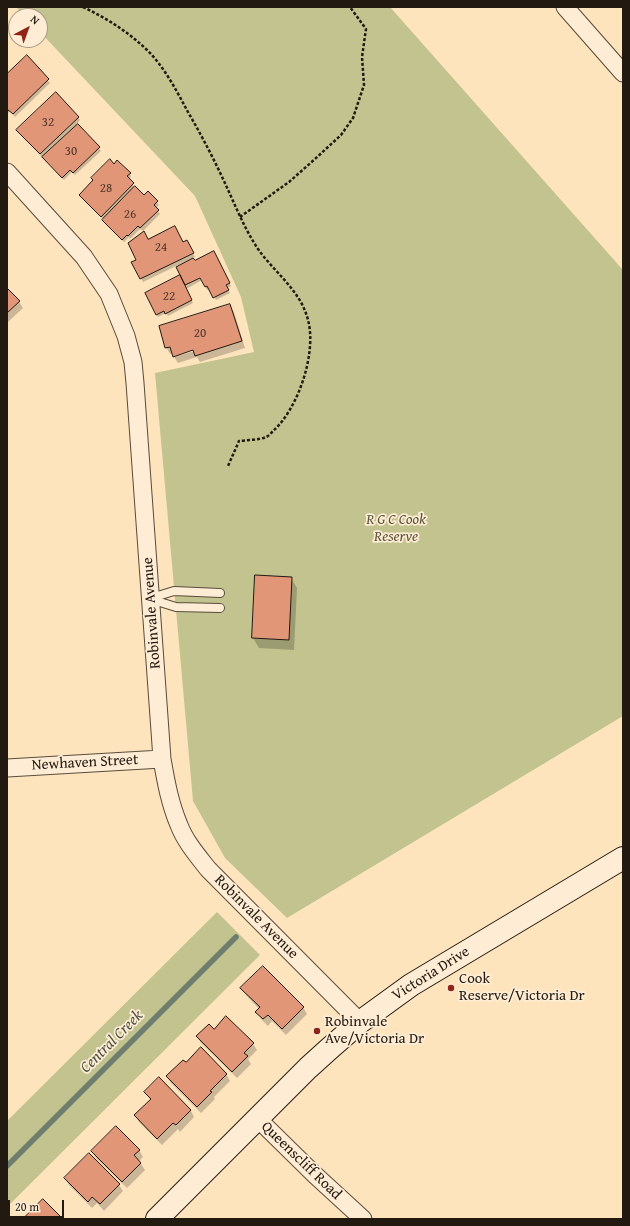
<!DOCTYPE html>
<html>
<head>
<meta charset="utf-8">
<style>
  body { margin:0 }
  #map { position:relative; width:630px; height:1226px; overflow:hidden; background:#fee4bd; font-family:"Gentium Book Plus",serif }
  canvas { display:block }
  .frame { position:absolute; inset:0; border:8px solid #221911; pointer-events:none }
  .north { position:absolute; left:8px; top:8px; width:40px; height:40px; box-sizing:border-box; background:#feedd4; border:1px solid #a69886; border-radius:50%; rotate:41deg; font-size:11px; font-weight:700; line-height:16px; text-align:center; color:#221911 }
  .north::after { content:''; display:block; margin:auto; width:14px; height:18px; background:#8f2418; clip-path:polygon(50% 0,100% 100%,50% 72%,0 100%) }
  .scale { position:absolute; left:8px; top:1200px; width:56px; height:18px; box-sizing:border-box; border:2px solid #221911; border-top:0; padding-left:5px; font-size:12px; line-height:14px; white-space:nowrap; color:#221911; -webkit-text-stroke:3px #feedd4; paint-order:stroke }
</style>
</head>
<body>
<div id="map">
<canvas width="630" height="1226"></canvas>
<div class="frame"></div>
<div class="north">N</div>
<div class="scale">20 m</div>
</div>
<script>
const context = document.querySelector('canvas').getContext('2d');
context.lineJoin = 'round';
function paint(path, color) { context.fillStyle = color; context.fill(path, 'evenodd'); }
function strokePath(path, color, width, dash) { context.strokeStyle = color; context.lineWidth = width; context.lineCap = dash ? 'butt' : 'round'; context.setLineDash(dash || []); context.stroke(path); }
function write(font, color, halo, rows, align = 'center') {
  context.font = font + ' "Gentium Book Plus",serif'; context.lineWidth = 3.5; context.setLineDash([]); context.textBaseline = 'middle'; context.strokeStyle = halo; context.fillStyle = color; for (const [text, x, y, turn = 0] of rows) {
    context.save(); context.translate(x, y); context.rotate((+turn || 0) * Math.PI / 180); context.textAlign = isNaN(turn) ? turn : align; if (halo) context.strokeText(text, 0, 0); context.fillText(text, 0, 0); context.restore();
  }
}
paint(new Path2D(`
  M16,7H390L623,270V716L287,918L225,858L193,801L155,373L254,352L241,297L195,196L40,32V16H25Z
  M217,912L260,955L7,1207V1121Z`), '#c3c38f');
paint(new Path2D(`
  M27,57L50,83L15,117L10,111L7,114V75Z
  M78,117L80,120L77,124L101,151L75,175L72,172L64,180L19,133Z
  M114,165L130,174L131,177L128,179L135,188L144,197L148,193L159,205L156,208L160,214L143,231L140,229L130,239L129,237L124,242L105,223L104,220L80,195Z
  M148,240L182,243L186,241L195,257L143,282L133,263L137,260Z
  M213,252L231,286L227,289L230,293L216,300L210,289L207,290L202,280L186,289L193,303L168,316L166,313L158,317L146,294L181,276L194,261Z
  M7,290L19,302L23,308L7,323Z
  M230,305L234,312L245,348L200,362L197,357L178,363L174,357L198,350V348L170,354L166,347Z
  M291,578L297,588L294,650L259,648L253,638Z
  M242,989L303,1007L307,1014L286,1035L272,1021L268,1026L261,1019L257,1012L259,1009L246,995Z
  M214,1030L253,1044L257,1050L248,1059L251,1064L237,1078L201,1043L197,1037Z
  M186,1064L226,1074L230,1081L214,1097L215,1099L201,1113L171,1083L167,1077Z
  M159,1078L191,1111L194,1117L180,1132L178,1129L162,1145L139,1122L135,1115L151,1101L145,1092Z
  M139,1150L143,1157L139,1161L145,1170L127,1188L96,1158L92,1151Z
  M65,1178L119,1185L123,1191L104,1211L97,1203L92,1208L69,1185Z`), '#0003');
strokePath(new Path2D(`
  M7,1166L236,937`), '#6e7d6e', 5.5);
const building = new Path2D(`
  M27,55L49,79L13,114L7,109V74Z
  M56,92L79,117L40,154L16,130Z
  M78,124L100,147L73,173L70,170L62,178L42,157Z
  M110,159L114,164L117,160L131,173L127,176L134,183L101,217L79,195L93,180L91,178Z
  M135,186L144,195L148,191L158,201L154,205L159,210L140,228L138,226L128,236L127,235L122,240L102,220Z
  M175,226L183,242L187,240L194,253L140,279L131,262L136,260L128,243L144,231L148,239Z
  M214,251L230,283L226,285L229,290L213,298L207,286L205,287L200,278L185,285L176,267L193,258L195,260Z
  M180,275L192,300L165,314L164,311L156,315L145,293Z
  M7,288L20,301L7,313Z
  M230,304L242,341L195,356L193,350L173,357L170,347L165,348L159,326Z
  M255,575L292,577L289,640L252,638Z
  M263,966L304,1007L282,1029L268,1015L263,1019L255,1012L260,1007L240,988Z
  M226,1016L254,1043L244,1053L248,1056L232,1072L196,1036L209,1024L214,1029Z
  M201,1047L227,1074L210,1091L212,1092L197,1107L166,1076L183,1060L186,1062Z
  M159,1077L191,1110L176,1125L173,1123L157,1139L134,1115L151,1099L144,1092Z
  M116,1126L140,1150L134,1155L141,1163L122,1182L91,1151Z
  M89,1153L120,1184L100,1204L92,1197L88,1202L64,1178Z
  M43,1199L63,1219H23Z`);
paint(building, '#e29678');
strokePath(building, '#221911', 1);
const lane = new Path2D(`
  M151,598L174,591L220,593
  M150,599L176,607L220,608`);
const street = new Path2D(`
  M565,7L623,73
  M7,172L84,257L109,294L126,336L133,362L135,383L162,759C166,782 170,804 179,825C185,841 197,855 208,869L360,1022
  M7,768L162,759
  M258,1119L315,1175L363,1219`);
const secondary = new Path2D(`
  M157,1219L308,1068L329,1049L360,1022L411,985L623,858`);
strokePath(lane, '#594c3c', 10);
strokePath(street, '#594c3c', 19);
strokePath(secondary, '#221911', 24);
strokePath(new Path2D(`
  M83,7C106,18 127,31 146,49C164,66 176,90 188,112C203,138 217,165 229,192C238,212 246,231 258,249C275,273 301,291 308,320C317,353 298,409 273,431C271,433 269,436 266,437C260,440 246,440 239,441L228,466
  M240,217L289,182L315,159L341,135L353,118L364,85L362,57L366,29L350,7`), '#221911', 2.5, [3, 2]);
strokePath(lane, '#feedd4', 8);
strokePath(street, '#feedd4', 17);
strokePath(secondary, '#feedd4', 22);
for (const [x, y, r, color] of [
  [451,988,4,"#8f2418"],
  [317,1031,4,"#8f2418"]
]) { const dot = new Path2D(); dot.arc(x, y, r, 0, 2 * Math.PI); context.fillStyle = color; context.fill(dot); strokePath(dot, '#feedd4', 1.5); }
write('13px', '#52382b', null, [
  ["32",48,123],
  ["30",71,152],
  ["28",106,189],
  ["26",130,215],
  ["24",161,248],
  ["22",169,297],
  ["20",200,334]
]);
write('italic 15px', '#5a543d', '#feedd4', [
  ["R G C Cook",396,520],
  ["Reserve",396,537]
]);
write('15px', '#221911', '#feedd4', [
  ["Robinvale Avenue",152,613,-94],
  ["Newhaven Street",85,763,-3],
  ["Robinvale Avenue",256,917,45],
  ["Victoria Drive",431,974,-32],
  ["Queenscliff Road",301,1161,44]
]);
write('15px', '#221911', '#feedd4', [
  ["Cook",459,979],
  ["Reserve/Victoria Dr",459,996],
  ["Robinvale",325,1022],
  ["Ave/Victoria Dr",325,1039]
], 'left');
write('italic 16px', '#4e5347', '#feedd4', [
  ["Central Creek",112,1042,-45]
]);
</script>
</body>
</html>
